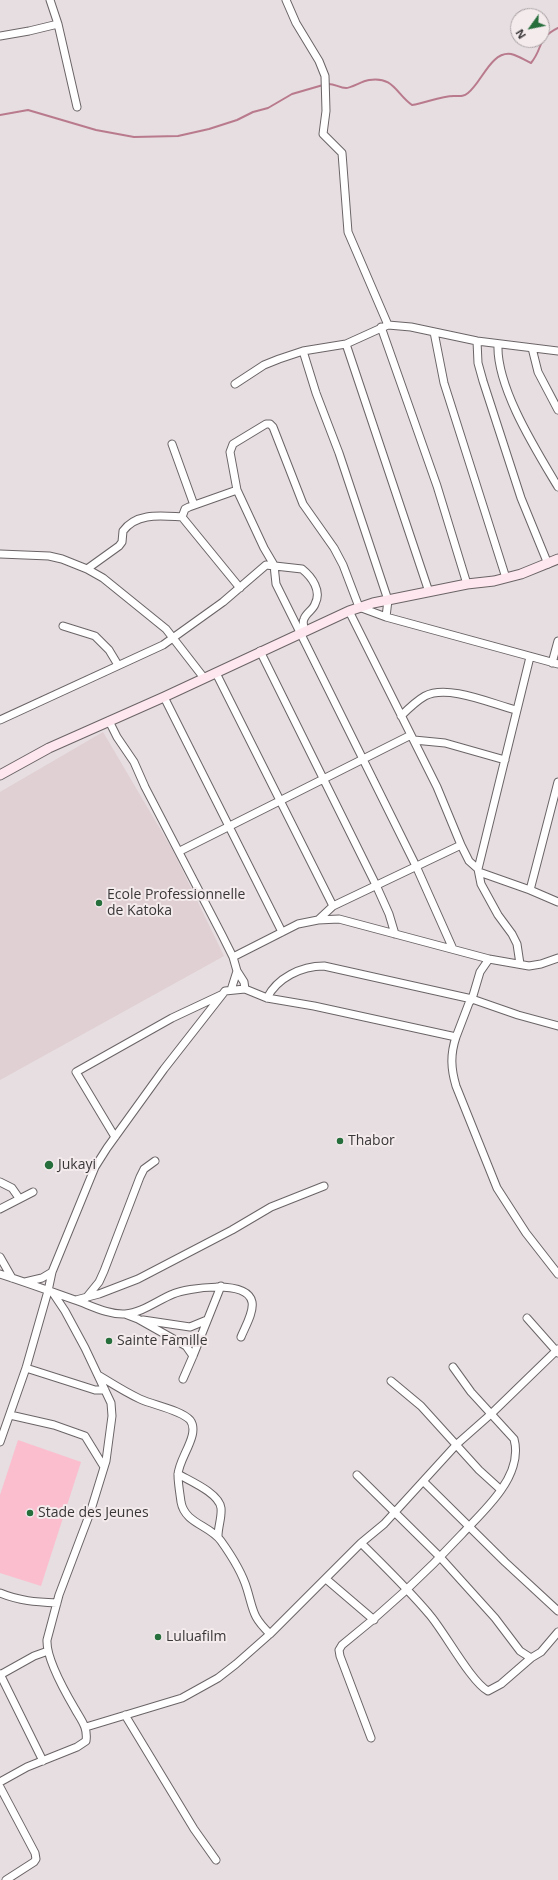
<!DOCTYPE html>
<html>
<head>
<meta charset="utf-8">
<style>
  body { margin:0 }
  #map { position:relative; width:558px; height:1880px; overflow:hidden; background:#e6dee0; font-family:"Open Sans",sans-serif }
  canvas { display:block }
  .north { position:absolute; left:510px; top:8px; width:40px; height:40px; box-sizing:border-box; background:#f4ebed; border:1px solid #aaa3a5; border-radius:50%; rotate:237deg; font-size:11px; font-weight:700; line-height:16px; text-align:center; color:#3a3738 }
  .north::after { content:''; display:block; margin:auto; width:14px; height:18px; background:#266e3c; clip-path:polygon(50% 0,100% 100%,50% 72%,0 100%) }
</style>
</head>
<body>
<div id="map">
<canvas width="558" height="1880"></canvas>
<div class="north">N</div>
</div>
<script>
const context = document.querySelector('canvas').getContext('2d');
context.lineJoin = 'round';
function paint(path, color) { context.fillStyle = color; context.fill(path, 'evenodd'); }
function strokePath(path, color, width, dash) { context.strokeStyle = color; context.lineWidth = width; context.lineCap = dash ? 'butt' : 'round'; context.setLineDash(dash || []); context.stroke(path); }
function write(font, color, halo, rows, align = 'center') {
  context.font = font + ' "Open Sans",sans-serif'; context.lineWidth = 4; context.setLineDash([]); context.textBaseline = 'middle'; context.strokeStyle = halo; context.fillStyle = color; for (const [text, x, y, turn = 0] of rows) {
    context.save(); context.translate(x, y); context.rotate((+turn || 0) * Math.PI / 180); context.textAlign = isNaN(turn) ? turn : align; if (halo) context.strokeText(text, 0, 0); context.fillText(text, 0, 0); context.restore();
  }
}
paint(new Path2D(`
  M103,732L173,851L224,956L0,1080V792Z`), '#e0cfd3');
paint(new Path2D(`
  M18,1440L81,1462L41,1586L0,1573V1495Z`), '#fbbecf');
strokePath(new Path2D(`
  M327,84C334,83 339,88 346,88C351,88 362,81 369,80C394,76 396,94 412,105C426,103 440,96 454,96C460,96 463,97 468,93C482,82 491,51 511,54C519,56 524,60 531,63C544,47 536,39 558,28
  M0,115L28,110L96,130L134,137L178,136L209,129L237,120L253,112L268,108L292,94L323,85`), '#b97a8d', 2);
const street = new Path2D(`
  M50,0L58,24L77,107
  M286,0L296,23L319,61L325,76L326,111L323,134L342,153L348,232L388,325
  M0,36L29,31L58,24
  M381,327L437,486L467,584
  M434,332L444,383L506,578
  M477,341L478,363L483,381L521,498L548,564
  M346,344L429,592
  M498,344C496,387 536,450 558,487
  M532,348L538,372L558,410
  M303,351L316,393L339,453L388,600L386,617
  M235,384L264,365L279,359L303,351L346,344L388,325L411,327L477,341L558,351
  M172,444L194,505
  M182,517L240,588
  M0,554L49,556L62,559L87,569L103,578L166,629L204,678
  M87,569L119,546L122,542L123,531C137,512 162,516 182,517L185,509L189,507L237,490
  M349,611L437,787L461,845L469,861L478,869L481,884L498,915L512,934L517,944L520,964
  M63,626L95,636L109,650L118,665
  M260,651L376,885L389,914L395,934
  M552,663L558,641
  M216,673L333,906
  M164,697L282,932
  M401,716C408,709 416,701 425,696C448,684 492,704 516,710
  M0,720L163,645L223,602L266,565L302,569C312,577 322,591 315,604C313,610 306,613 304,619C302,623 304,627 305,631
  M109,721L117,737L134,762L145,787L222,935L233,957L237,971L244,982L245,989
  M414,740L445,743L505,760
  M180,851L411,735
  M478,869L530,657
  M479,872L530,890L558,902
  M530,890L558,782
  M318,920L339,919L489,959L529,966L541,964L558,958
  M453,949L416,866L276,584L274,565L264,548L237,490L230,452L233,444L266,424H270L273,427L303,504L334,548L343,565L359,607L386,617L558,664
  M233,957L298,924L318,920L333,906L461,845
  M231,990L237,971
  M267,998C277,978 301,966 324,966L472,999L518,1015L558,1026
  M456,1037L469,1003L472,999L480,972L489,959
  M115,1137L76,1072L172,1018L221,995
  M0,1182L12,1188L19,1198
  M0,1209L33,1192
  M0,1257L12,1278
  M0,1274C25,1282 50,1291 75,1300C90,1305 108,1315 125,1314C142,1313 158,1300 173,1294C187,1288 247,1279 252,1302C254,1312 245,1327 241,1337
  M25,1282L42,1278L52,1272
  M86,1298L99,1282L104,1271L140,1177L144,1169L155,1161
  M76,1300L99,1294L138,1279L232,1230L271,1207L324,1186
  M125,1314L138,1319L186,1346L193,1356
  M527,1318L558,1353
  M143,1320L190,1327L207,1320
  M26,1368L95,1390H105
  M98,1375C111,1383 125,1392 140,1399C153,1405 181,1410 190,1420C201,1434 178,1459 178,1475C178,1483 180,1494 181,1502C185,1524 210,1525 221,1541C231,1555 242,1572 247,1589C254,1612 252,1616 270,1634
  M183,1379L193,1356L221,1286
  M391,1381L421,1406L479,1470L501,1490
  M10,1415L54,1425L85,1436L104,1467
  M0,1442L26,1368L48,1291L52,1272L95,1167L107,1148L164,1069L225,991L245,989L267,998L314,1006L456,1037C450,1055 451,1069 456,1086L497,1188L526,1233L558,1274
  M178,1474C190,1481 219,1493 221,1508C222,1517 218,1527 218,1536
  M357,1475L440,1557L495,1618L520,1651L531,1658
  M424,1482L505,1562L558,1611
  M361,1543C384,1566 408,1589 429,1614C444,1631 471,1682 488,1691L501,1684L531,1658L541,1652L558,1632
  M326,1579L374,1620
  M0,1593C19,1601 36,1602 57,1603
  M0,1674L43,1761
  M0,1675L34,1656L48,1651
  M125,1715L194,1829L216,1860
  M86,1727L182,1698L218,1678L236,1664L270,1634L361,1543L384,1524L457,1444L491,1414L558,1349
  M371,1738L340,1656L339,1650L342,1645C385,1611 425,1574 462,1534C475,1520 490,1506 501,1490C511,1476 519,1457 514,1439L471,1392L453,1367
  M0,1782L27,1767L77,1747L86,1741C88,1727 81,1720 75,1709C65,1692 46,1659 47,1640L59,1595L90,1513L106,1461L112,1416L111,1403L85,1348L65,1311L53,1293
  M0,1787L35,1853L36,1859L34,1862L6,1880`);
const secondary = new Path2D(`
  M0,775L49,748L164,697L349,611L373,603L467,584L494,581L521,574L558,559`);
strokePath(street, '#6b6466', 9);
strokePath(secondary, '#6b6466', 11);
strokePath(street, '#fff', 7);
strokePath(secondary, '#fee7ee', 9);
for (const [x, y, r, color] of [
  [99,903,4,"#266e3c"],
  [340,1141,4,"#266e3c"],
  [49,1165,5,"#266e3c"],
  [109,1341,4,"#266e3c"],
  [30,1513,4,"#266e3c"],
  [158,1637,4,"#266e3c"]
]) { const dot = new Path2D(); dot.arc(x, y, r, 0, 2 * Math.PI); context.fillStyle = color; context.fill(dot); strokePath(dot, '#f4ebed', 1.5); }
write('14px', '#3a3738', '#f4ebed', [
  ["Ecole Professionnelle",107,895],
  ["de Katoka",107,911],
  ["Thabor",348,1141],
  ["Jukayi",58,1165],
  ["Sainte Famille",117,1341],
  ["Stade des Jeunes",38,1513],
  ["Luluafilm",166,1637]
], 'left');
</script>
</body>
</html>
